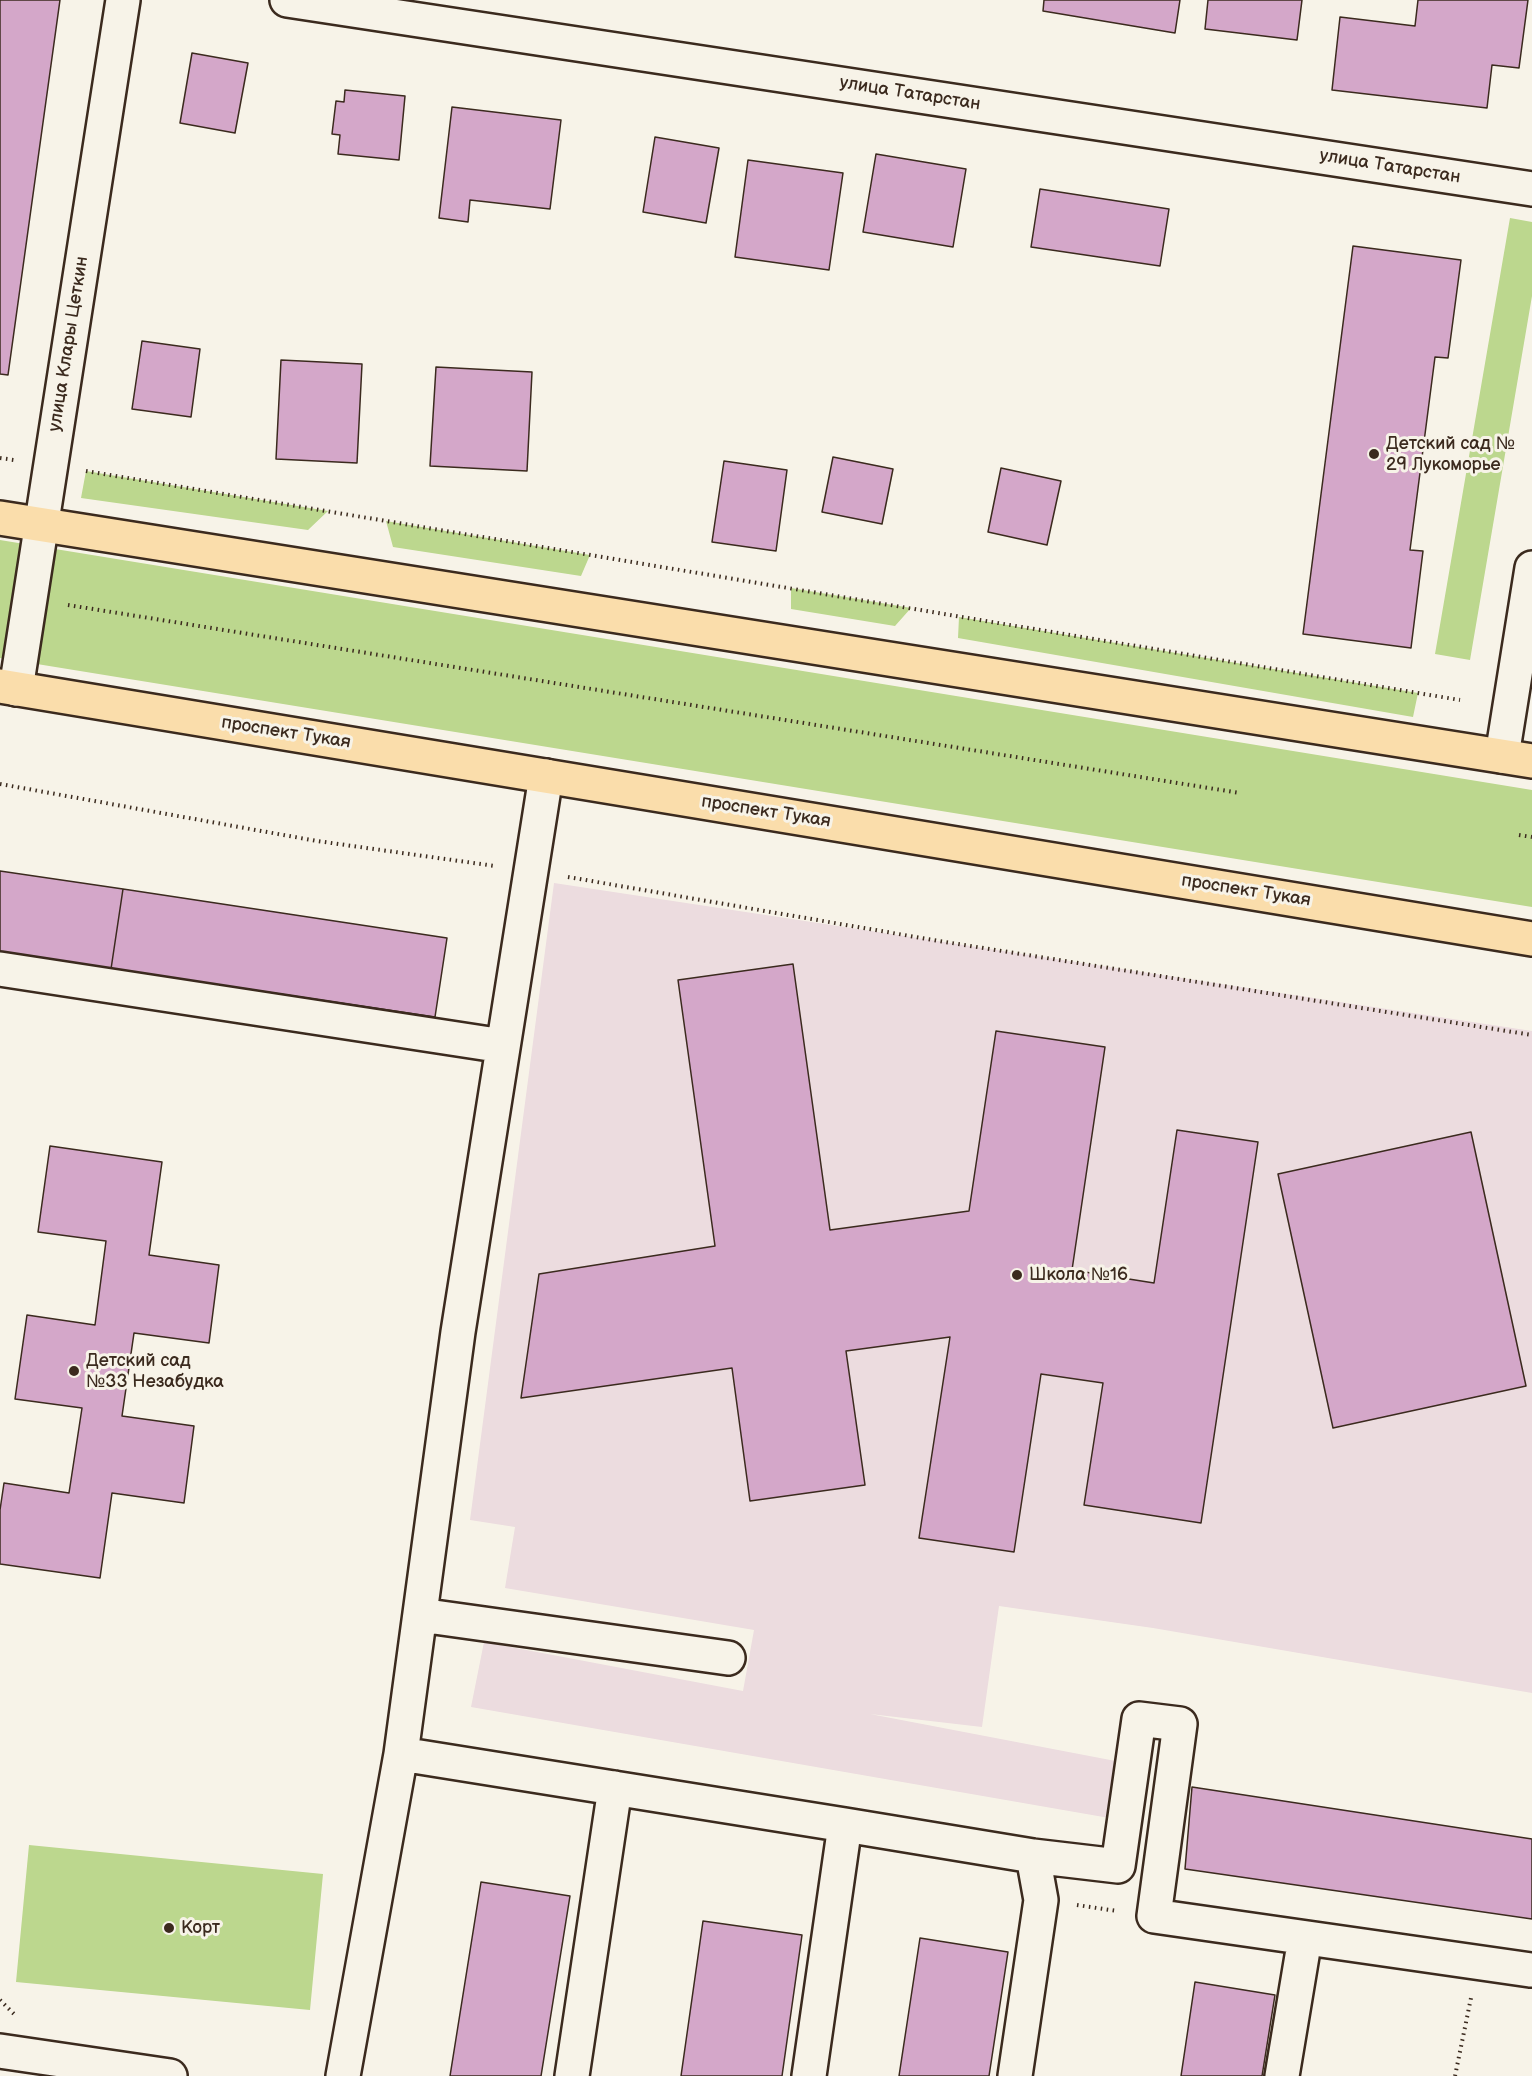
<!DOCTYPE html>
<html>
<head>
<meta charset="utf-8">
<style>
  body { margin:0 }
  canvas { display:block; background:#f7f3e8 }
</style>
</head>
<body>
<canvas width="1532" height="2076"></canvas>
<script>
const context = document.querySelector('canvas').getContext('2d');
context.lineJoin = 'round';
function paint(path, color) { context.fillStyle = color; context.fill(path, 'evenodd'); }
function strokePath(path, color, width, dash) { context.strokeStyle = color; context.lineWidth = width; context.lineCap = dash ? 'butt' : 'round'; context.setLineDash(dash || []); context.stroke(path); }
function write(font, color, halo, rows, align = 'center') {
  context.font = font + ' "Balsamiq Sans",sans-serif'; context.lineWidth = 6; context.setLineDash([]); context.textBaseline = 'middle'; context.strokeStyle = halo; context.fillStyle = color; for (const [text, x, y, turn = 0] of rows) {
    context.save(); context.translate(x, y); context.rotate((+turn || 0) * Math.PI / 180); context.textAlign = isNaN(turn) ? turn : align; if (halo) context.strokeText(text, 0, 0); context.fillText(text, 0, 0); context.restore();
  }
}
paint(new Path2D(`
  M554,883L1532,1031V1693L1153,1628L999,1606L982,1727L870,1714L1126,1763L1115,1819L471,1707L484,1642L743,1691L754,1630L505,1588L515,1527L470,1520Z`), '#ecdcdf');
paint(new Path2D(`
  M1510,218L1532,222V296L1470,660L1435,654Z
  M86,471L328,511L308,530L81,498Z
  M386,521L590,555L581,576L393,547Z
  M0,540L1532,790V907L0,658Z
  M791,588L911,608L895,626L791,609Z
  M959,617L1418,693L1413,717L958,638Z
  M29,1845L323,1874L310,2010L16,1982Z`), '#bcd78e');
const building = new Path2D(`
  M0,0H60L8,375L0,374Z
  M1044,0H1180L1175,33L1043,11Z
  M1208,0H1302L1297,40L1205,29Z
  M1418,0H1528L1519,68L1492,65L1487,108L1332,90L1340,17L1415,26Z
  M192,53L248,63L235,133L180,123Z
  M345,90L405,96L399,160L338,154L340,135L332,134L336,101L344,102Z
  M452,107L561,120L550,209L470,200L468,222L439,218Z
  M655,137L719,148L706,223L643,212Z
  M876,154L966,169L953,247L863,232Z
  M748,160L843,173L829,270L735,257Z
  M1040,189L1169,209L1160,266L1031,247Z
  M1353,246L1461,260L1448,358L1435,357L1410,550L1423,551L1411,648L1303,634Z
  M142,341L200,349L191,417L132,409Z
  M281,360L362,364L357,463L276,459Z
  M436,367L532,372L527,471L430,466Z
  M833,457L893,469L882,524L822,512Z
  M724,461L787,470L776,551L712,542Z
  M1001,468L1061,481L1047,545L988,532Z
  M0,871L123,889L111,969L0,953Z
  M123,889L447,938L435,1017L111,969Z
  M793,964L830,1230L969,1211L996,1031L1105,1047L1072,1270L1154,1283L1177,1130L1258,1142L1201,1523L1084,1505L1103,1383L1041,1374L1014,1552L919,1538L950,1337L846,1351L865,1485L750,1501L732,1368L521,1398L539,1274L715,1246L678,980Z
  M1471,1132L1526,1386L1333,1428L1278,1174Z
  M50,1146L162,1162L149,1255L219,1265L209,1343L134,1333L122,1416L194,1426L184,1503L112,1493L100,1578L0,1564V1510L4,1483L69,1493L82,1408L15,1399L27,1315L95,1325L106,1241L38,1232Z
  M1192,1787L1532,1839V1919L1185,1869Z
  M481,1882L570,1896L541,2076H450Z
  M703,1921L802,1935L782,2076H681Z
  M920,1938L1008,1952L989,2076H899Z
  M1195,1982L1275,1995L1262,2076H1181Z`);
paint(building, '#d4a7c9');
strokePath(building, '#3b2a1e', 1.5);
const minor = new Path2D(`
  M287,0L1532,189
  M16,689L123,0
  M1502,756L1532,568
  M0,969L503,1046
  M420,1615L728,1658
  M401,1754L845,1825L1033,1856L1118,1866L1139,1719L1180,1724L1154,1916L1530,1970
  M0,2051L170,2076
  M343,2076L401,1754L458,1332L546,776
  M572,2076L615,1788
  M809,2076L845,1825
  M1015,2076L1041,1900L1033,1856
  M1282,2076L1305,1938`);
const major = new Path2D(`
  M0,518L1532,761
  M0,686L1532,939`);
strokePath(minor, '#3b2a1e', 38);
strokePath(major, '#3b2a1e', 38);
strokePath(new Path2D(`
  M0,458L14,460
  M86,471L1460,700
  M68,605L1240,793
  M0,784L317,841L495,866
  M1519,835L1532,837
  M568,877L939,941L1532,1035
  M1077,1905L1117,1911
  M0,2000L14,2014
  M1455,2076L1471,1998`), '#3b2a1e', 4, [1.5, 4.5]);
strokePath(minor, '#f7f3e8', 33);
strokePath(major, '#faddab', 33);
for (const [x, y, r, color] of [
  [1374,454,6,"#3b2a1e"],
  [1017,1275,6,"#3b2a1e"],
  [74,1371,6,"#3b2a1e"],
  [169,1928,6,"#3b2a1e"]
]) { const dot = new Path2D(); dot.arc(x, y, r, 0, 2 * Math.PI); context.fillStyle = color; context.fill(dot); strokePath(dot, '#f7f3e8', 2); }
write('18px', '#3b2a1e', '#f7f3e8', [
  ["улица Татарстан",910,94,9],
  ["улица Татарстан",1390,167,9],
  ["улица Клары Цеткин",69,344,-81],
  ["проспект Тукая",286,733,9],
  ["проспект Тукая",766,812,9],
  ["проспект Тукая",1246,891,9]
]);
write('18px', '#3b2a1e', '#f7f3e8', [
  ["Детский сад №",1386,444],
  ["29 Лукоморье",1386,465],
  ["Школа №16",1029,1275],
  ["Детский сад",86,1361],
  ["№33 Незабудка",86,1382],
  ["Корт",181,1928]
], 'left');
</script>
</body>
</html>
